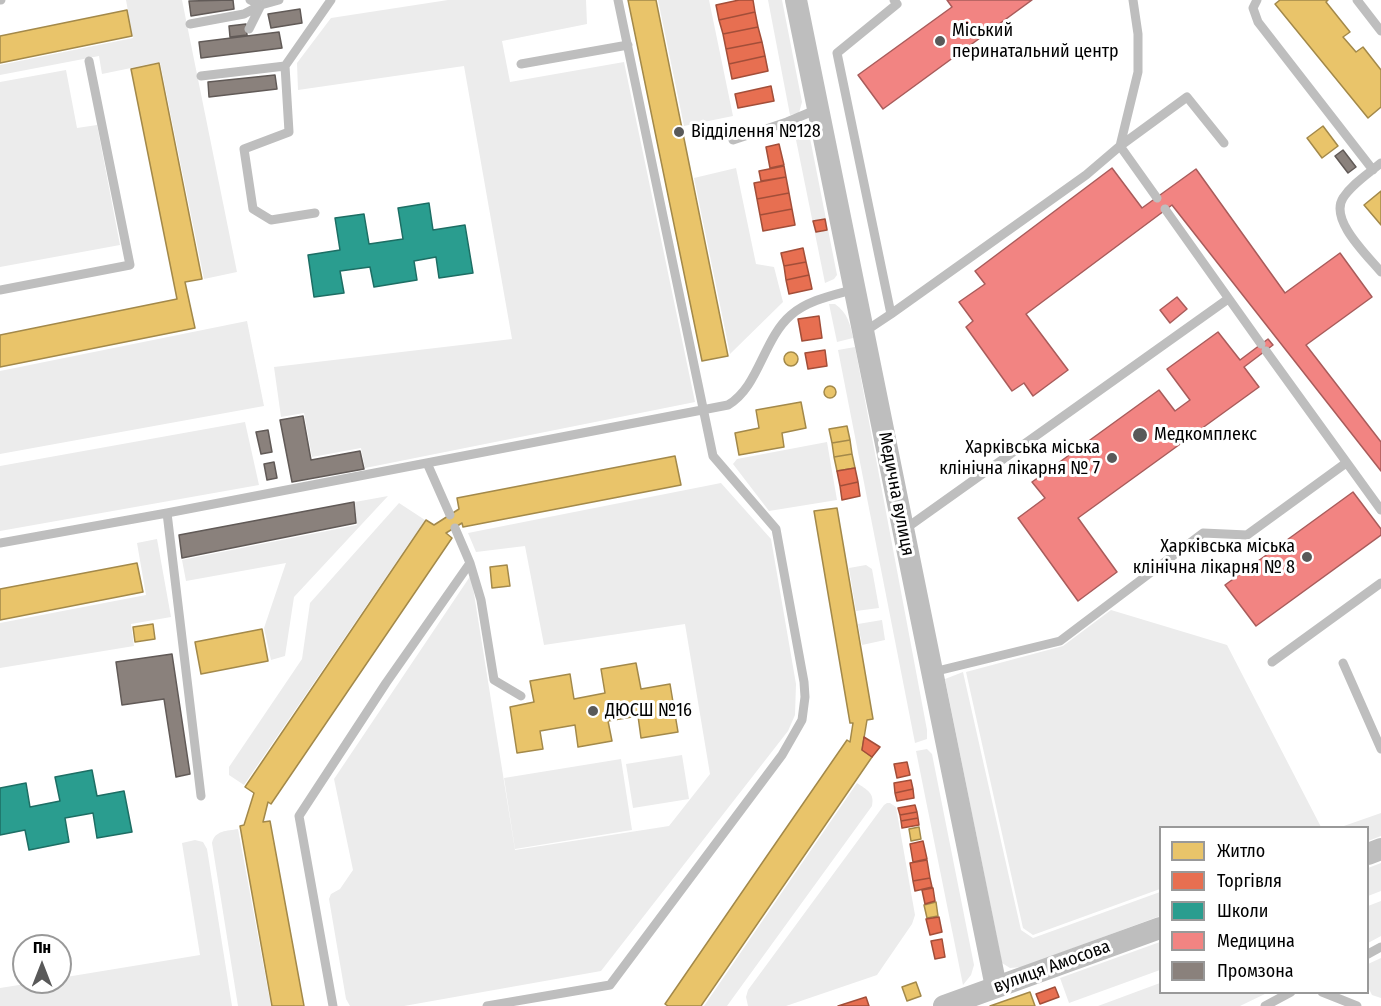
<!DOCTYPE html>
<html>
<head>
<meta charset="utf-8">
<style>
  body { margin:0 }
  #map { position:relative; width:1381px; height:1006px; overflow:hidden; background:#fff; font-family:"Fira Sans Condensed",sans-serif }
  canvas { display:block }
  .legend { position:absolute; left:1159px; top:826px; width:210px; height:168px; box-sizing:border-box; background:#fff; border:2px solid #999; margin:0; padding:8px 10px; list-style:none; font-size:18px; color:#000 }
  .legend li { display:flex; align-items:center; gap:12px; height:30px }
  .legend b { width:30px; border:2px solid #999 }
  .north { position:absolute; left:12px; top:934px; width:60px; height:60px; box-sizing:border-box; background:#fff; border:2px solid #999; border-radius:50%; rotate:0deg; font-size:16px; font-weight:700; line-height:24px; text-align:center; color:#000 }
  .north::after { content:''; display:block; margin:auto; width:21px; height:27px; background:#595959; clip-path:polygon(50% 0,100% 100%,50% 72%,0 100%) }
</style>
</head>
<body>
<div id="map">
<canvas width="1381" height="1006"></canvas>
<ul class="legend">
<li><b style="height:16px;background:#e9c46a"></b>Житло</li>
<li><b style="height:16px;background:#e76f51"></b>Торгівля</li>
<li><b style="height:16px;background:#2a9d8f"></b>Школи</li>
<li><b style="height:16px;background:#f28482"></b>Медицина</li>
<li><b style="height:16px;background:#8a817c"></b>Промзона</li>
</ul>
<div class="north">Пн</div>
</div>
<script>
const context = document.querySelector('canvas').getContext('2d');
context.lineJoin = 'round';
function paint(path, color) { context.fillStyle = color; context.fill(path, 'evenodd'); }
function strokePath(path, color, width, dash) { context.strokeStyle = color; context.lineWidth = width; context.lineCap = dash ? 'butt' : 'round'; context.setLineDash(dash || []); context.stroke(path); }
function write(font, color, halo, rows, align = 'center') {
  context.font = font + ' "Fira Sans Condensed",sans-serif'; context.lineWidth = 6; context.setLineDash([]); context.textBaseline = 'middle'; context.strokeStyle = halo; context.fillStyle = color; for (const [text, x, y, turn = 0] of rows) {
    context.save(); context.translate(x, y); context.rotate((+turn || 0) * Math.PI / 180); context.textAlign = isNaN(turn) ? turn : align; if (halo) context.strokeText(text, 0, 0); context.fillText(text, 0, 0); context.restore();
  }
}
paint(new Path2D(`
  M126,0H182L237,272L204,279L160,62L102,74L99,56L0,75V65L133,38Z
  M448,0H586L587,24L502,41L510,82L624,62L695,402L365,468L361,448L312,457L304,413L281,417L274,367L512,339L464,66L298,90L297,63L331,18Z
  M658,0H709L733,116L684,126Z
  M768,0H782L802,102L799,113L790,115Z
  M66,70L77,128L97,125L120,245L0,267V82Z
  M793,125L809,133L837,275L834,279L825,283Z
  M736,168L756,264L774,267L783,302L730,354L694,178Z
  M829,304H835C848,313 850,324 853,338L837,342Z
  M247,321L264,406L0,454V371Z
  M855,347L927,730V739L915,743L838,350Z
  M245,422L259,485L0,531V466Z
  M827,442L837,500L769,511L733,464L737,459Z
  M721,483L771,539L796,684L795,715L788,731L601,971L404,1006H350L346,999L329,899L331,894L340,889L353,870L334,779L471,575L515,850L669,826L710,774L685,624L544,645L525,546L476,552L468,533Z
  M388,496L294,597L285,656L271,660L264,628L286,563L186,581L182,560L357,525L355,502Z
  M399,503L425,520L244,785L229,775V767L302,659L310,603Z
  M157,539L171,617L131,624L134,646L0,668V623L146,595L137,543Z
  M866,565L872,569L879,608L856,611L849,568Z
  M1111,610L1227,645L1321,827L1160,828V889L1033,935L1023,928L966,672L1063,646Z
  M882,620L885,640L862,645L858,624Z
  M963,672L1021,930L1033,938L1160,892V916L1022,967L1010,968L1002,963L945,679Z
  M927,749L932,754L974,965L971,975L963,985L916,751Z
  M682,755L689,799L633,808L626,764Z
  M621,759L632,830L515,849L504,778Z
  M857,783C867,790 875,793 872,806L727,1006H704Z
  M887,803H890L896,807L915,915L912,924L877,975L786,1006H748L746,997L748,990L884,805Z
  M1381,813V836L1368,841V828L1341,827Z
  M238,829L271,1006H238L212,843C215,830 227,831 238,829Z
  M195,840L203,842L207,849L232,1006H0V988L38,982H60V978L200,955L182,843Z
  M1381,863V891L1368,896V868Z
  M1381,901V936L1368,943V906Z
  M1160,942V970L1069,1003L1060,978Z
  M1381,958V998L1372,995L1368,987V964Z
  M1160,983V992L1267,993L1240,1006H1098Z`), '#ececec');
const homes = new Path2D(`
  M628,0H656L728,356L702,361Z
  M1280,0H1328L1326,2L1350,32L1343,37L1356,52L1363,47L1381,70V107L1368,118L1275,4Z
  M127,10L132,36L0,63V36Z
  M159,63L202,279L185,282L195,328L0,367V335L177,299L131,69Z
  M1323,126L1338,146L1322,158L1307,138Z
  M1381,191V225L1364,205Z
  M784 359a7 7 0 1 1 14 0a7 7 0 1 1-14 0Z
  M824 392a6 6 0 1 1 12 0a6 6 0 1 1-12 0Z
  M801,402L806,428L782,433L784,447L739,455L735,433L759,428L756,410Z
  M847,426L850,440L832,443L829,429Z
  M850,440L852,454L834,457L832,443Z
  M852,454L855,468L837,471L834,457Z
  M675,456L681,485L463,527L462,523L446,533L452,538L271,804L268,802L263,822L270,821L304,1006H272L240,826L244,825L254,793L245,787L426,520L434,525L459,509L457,498Z
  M837,508L873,719L867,720L862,750L872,757L701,1006H668L665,1004L771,850L847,740L850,742L853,723H850L814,511Z
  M137,563L143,592L0,620V589Z
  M507,565L510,586L492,588L490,567Z
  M153,624L155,639L135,642L133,627Z
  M262,629L268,661L201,674L195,642Z
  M636,663L641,689L670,684L678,732L641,738L638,716L608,721L612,741L578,747L575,725L540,731L543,749L517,753L510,707L534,702L530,681L570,674L574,699L605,693L601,669Z
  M919,827L921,839L911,841L909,829Z
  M936,902L938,916L927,918L924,905Z
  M916,982L921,996L907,1001L902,987Z
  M1030,992L1035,1006H990Z`);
paint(homes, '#e9c46a');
strokePath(homes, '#a3894a', 1.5);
const shops = new Path2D(`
  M739,0H753L755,12L719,20L716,5Z
  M755,12L758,27L723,34L719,20Z
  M758,27L762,42L726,49L723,34Z
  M762,42L765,56L729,64L726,49Z
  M765,56L768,71L732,79L729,64Z
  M771,86L774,101L738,108L735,94Z
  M779,144L784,165L770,168L766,147Z
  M784,166L786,177L761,181L759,171Z
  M786,177L789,193L757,199L754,183Z
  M789,193L792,209L760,215L757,199Z
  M792,209L795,225L763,231L760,215Z
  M825,219L827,230L816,232L813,221Z
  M803,248L806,262L784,266L781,253Z
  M806,262L809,275L786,280L784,266Z
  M809,275L812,289L789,294L786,280Z
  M819,316L822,338L802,341L798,319Z
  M825,350L827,366L808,369L805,353Z
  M855,468L858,482L840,486L837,471Z
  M858,482L860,496L842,500L840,486Z
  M864,737L880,747L872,757L862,750Z
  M907,762L910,775L897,778L894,764Z
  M911,780L913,789L895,793L894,783Z
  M913,789L914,798L897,801L895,793Z
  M915,805L917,812L900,815L898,808Z
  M917,812L918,818L901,821L900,815Z
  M918,818L919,825L902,828L901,821Z
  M923,841L927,859L913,862L910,844Z
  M927,860L930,878L913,881L910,863Z
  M930,878L932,887L915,891L913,881Z
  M933,888L935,901L925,904L922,890Z
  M939,917L942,932L930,935L926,919Z
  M942,939L945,957L935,959L931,941Z
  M1055,987L1059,997L1040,1004L1036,994Z
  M866,997L869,1006H838Z`);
paint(shops, '#e76f51');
strokePath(shops, '#a24e39', 1.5);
const schools = new Path2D(`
  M429,203L433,230L465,225L473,273L439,278L436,257L414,261L417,280L374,287L370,267L340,271L344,293L314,297L308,255L340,250L335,218L364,214L369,244L403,239L398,208Z
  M92,770L97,796L124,791L132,832L97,838L93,813L65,818L69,842L29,850L25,830L0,835V788L26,783L30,807L60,801L55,777Z`);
paint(schools, '#2a9d8f');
strokePath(schools, '#1d6e64', 1.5);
const health = new Path2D(`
  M947,0H1032L883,109L858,75L952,7Z
  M1112,168L1142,208L1196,169L1285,293L1340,253L1372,297L1306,345L1381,442V471L1172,205L1026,314L1068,370L1033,396L1024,383L1012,391L966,327L973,321L959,302L985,284L975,271Z
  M1177,297L1187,309L1170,323L1160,310Z
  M1218,332L1240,360L1268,339L1273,345L1244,367L1259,387L1078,518L1117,572L1078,601L1018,518L1045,498L1032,482L1159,390L1175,411L1190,400L1167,369Z
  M1353,492L1381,529V535L1256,626L1225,585Z`);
paint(health, '#f28482');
strokePath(health, '#a95c5b', 1.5);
const industry = new Path2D(`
  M233,0L234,9L191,16L189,1Z
  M300,9L302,23L271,28L268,14Z
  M246,24L247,35L230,37L229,26Z
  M279,32L282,48L201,58L199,42Z
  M275,75L277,89L209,97L208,82Z
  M1343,150L1356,167L1348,173L1335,156Z
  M303,416L311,460L360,451L364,469L292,482L280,420Z
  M268,430L272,452L261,454L256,432Z
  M274,462L277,478L267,480L264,464Z
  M354,502L356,523L182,558L179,535Z
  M172,654L190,774L176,777L164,699L122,705L116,662Z`);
paint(industry, '#8a817c');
strokePath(industry, '#615a57', 1.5);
strokePath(new Path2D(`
  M0,0H1
  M1257,0L1253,8L1258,22L1373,170
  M1357,0L1381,31
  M190,24L244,14L261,5L279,0
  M249,29L261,5L250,0
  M521,64L628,45
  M201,76L285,66
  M733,140L787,122L818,109
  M1381,163C1368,174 1352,184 1343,198C1329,220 1368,256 1381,272
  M1157,198L1120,146L1187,97L1224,143
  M1165,209L1261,344
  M315,213L271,220L253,209L244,149L289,132L285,66L331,0
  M0,290L130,265L89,61
  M891,314L1086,175L1120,146L1138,72V34L1133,0
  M864,332L891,314L837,53L897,4L894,0
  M1266,351L1381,510
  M427,463L450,515
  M167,513L201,796
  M905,529L1228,299
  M0,543L167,513L728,405C759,387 763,339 791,315C808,300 834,295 855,289
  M470,563L481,600L494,680L521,696
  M1272,662L1381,583
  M1343,663L1381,749
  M933,672L1060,641L1203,533L1247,535L1346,463
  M1368,954L1381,947
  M1322,992L1357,1006
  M333,1006L299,816L386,683L470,563L455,528
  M487,1006L610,985L782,755L802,720L805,697L804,682L776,529L713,456L618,0
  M1265,1006L1291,992`), '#bebebe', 9);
strokePath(new Path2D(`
  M796,0L996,987
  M1368,854L1381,849
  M944,1006L1160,928`), '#bebebe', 22);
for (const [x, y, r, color] of [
  [940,41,6,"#595959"],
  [679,132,6,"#595959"],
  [1140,435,8,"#595959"],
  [1112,458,6,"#595959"],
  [1307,557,6,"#595959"],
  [593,711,6,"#595959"]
]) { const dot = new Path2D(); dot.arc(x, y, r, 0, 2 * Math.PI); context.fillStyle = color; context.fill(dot); strokePath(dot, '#fff', 2); }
write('18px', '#000', '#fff', [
  ["Міський",952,31],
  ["перинатальний центр",952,52],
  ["Відділення №128",691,132],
  ["Медкомплекс",1154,435],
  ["Харківська міська",1100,448,"right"],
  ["клінічна лікарня № 7",1100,469,"right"],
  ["Харківська міська",1295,547,"right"],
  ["клінічна лікарня № 8",1295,568,"right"],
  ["ДЮСШ №16",605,711]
], 'left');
write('18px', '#000', '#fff', [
  ["Медична вулиця",896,494,79],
  ["вулиця Амосова",1052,967,-20]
]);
</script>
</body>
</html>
